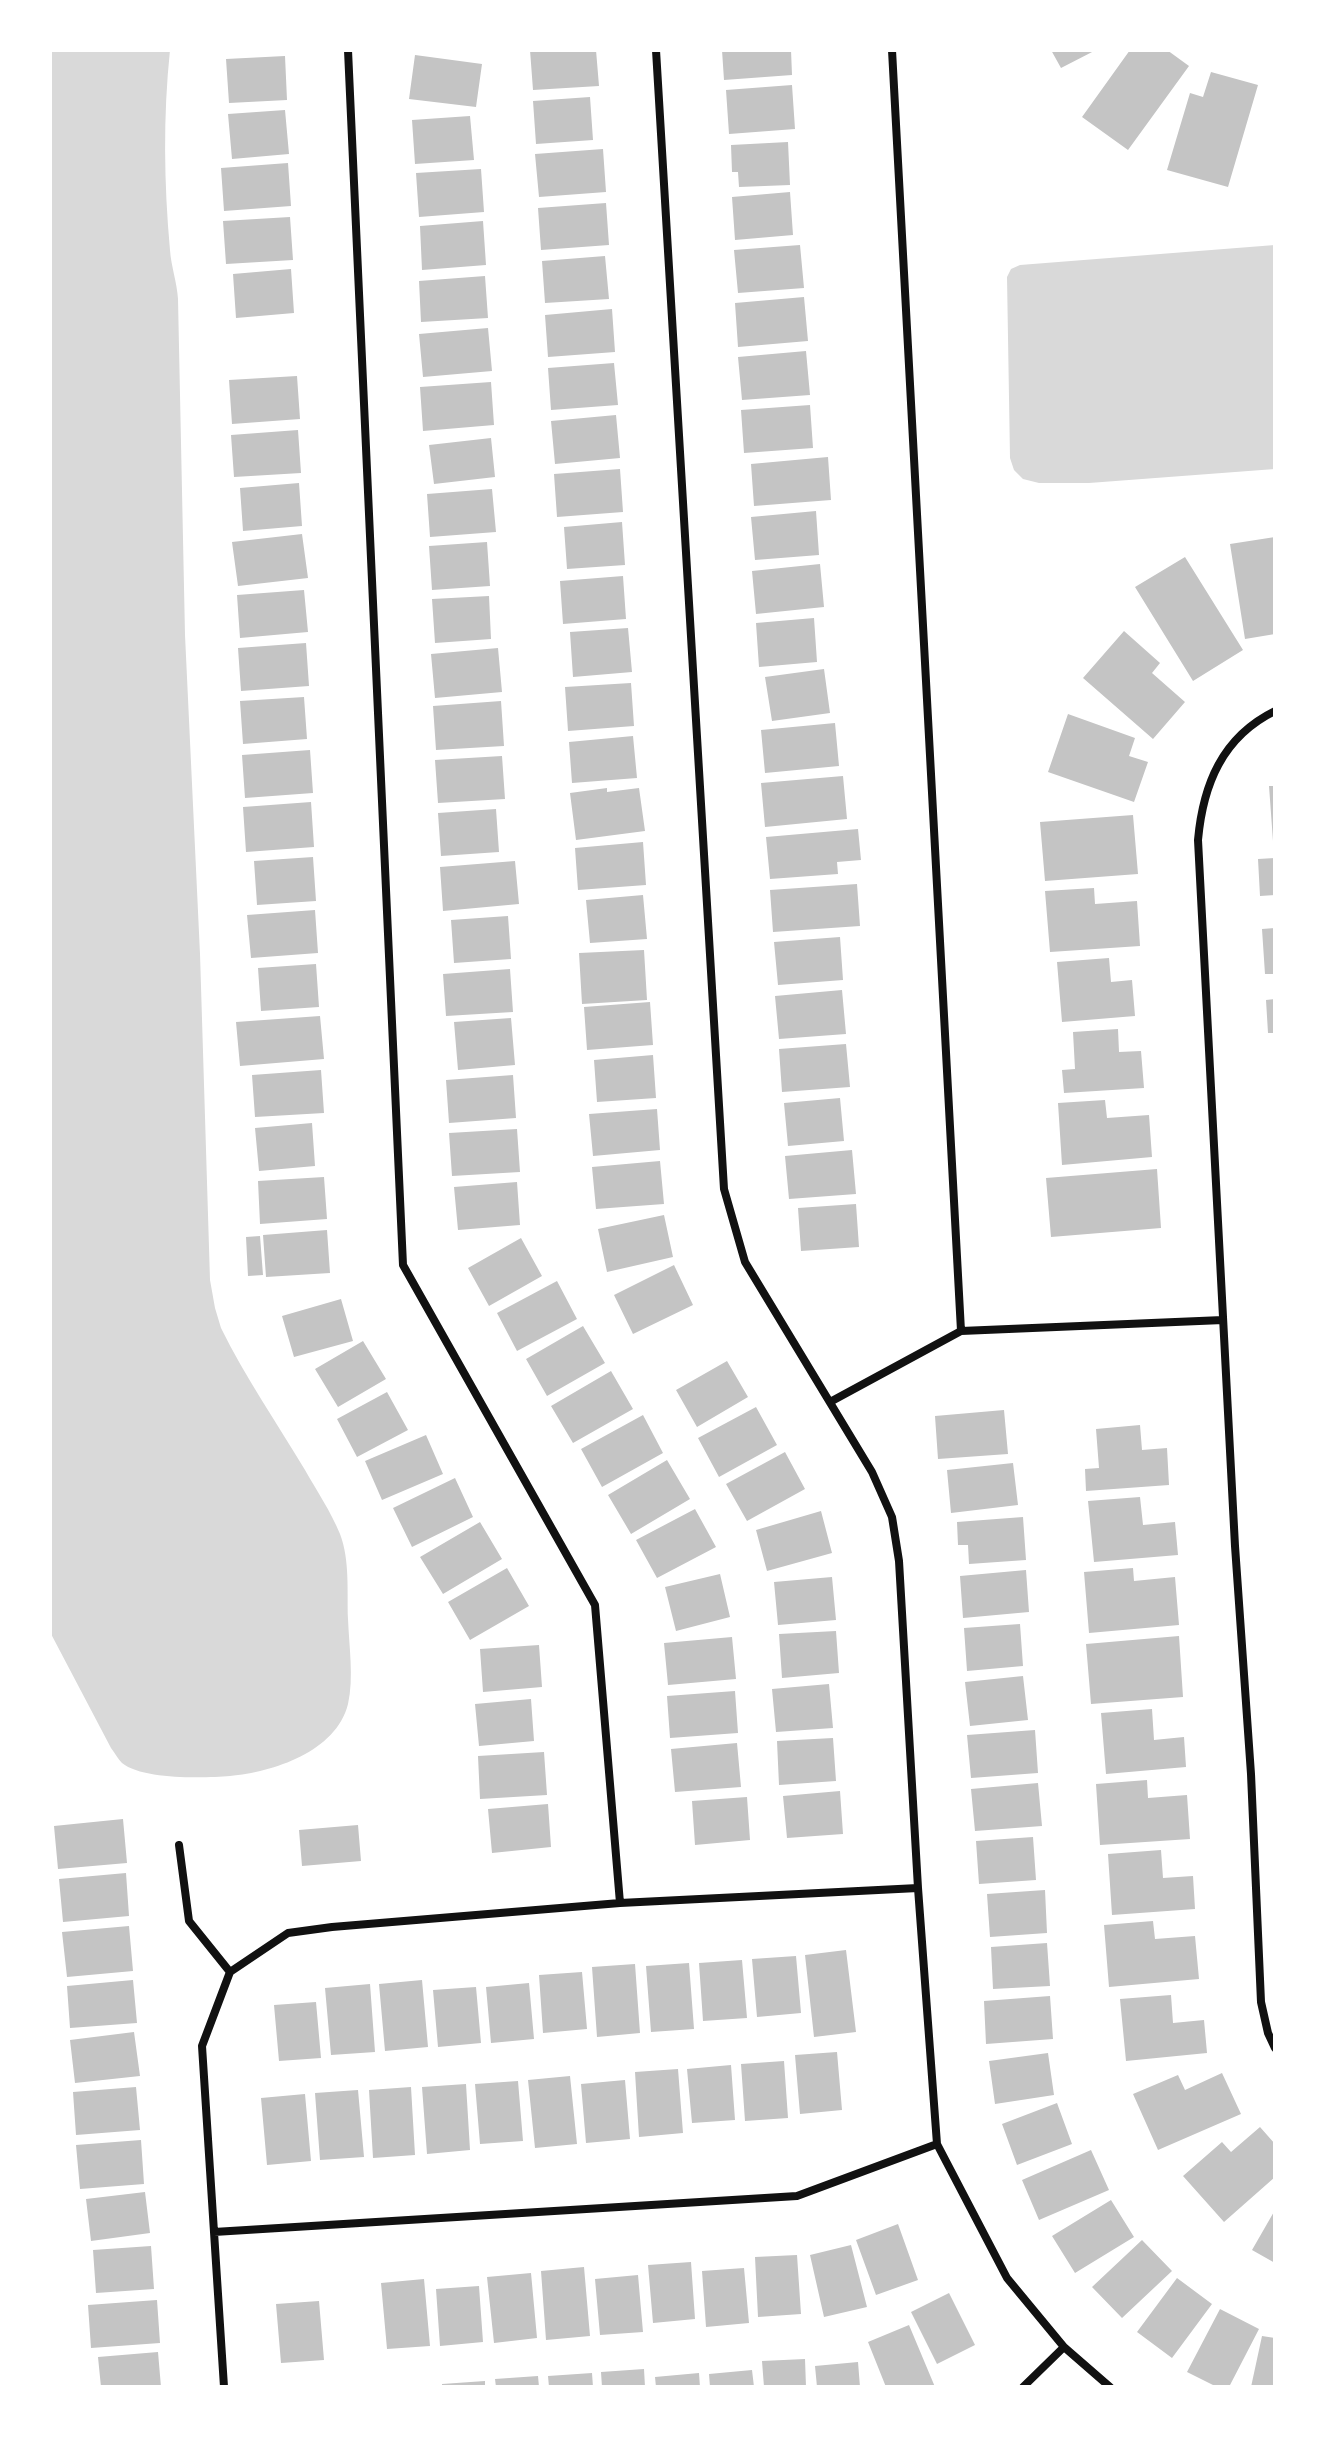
<!DOCTYPE html>
<html>
<head>
<meta charset="utf-8">
<style>
  body { margin:0 }
  #map { position:relative; width:1325px; height:2437px; overflow:hidden; background:#fff; font-family:"Space Grotesk",sans-serif }
  canvas { display:block }
  .frame { position:absolute; inset:0; border:52px solid #fff; pointer-events:none }
</style>
</head>
<body>
<div id="map">
<canvas width="1325" height="2437"></canvas>
<div class="frame"></div>
</div>
<script>
const context = document.querySelector('canvas').getContext('2d');
context.lineJoin = 'round';
function paint(path, color) { context.fillStyle = color; context.fill(path, 'evenodd'); }
function strokePath(path, color, width, dash) { context.strokeStyle = color; context.lineWidth = width; context.lineCap = dash ? 'butt' : 'round'; context.setLineDash(dash || []); context.stroke(path); }
paint(new Path2D(`
  M50,50H170C163,117 164,183 170,250C171,266 177,282 178,299L185,635L200,954L210,1280L215,1308L221,1328C245,1377 277,1423 305,1470C317,1491 331,1512 340,1534C350,1560 347,1592 348,1619C349,1646 354,1678 348,1704C336,1752 273,1772 230,1776C204,1778 143,1780 122,1763C118,1759 115,1753 111,1748L50,1632Z
  M1275,245V469L1089,483H1039L1023,479L1014,470L1010,458L1007,277L1011,269L1020,265Z`), '#d9d9d9');
paint(new Path2D(`
  M530,50H596L599,86L533,90Z
  M722,50H791L792,75L724,80Z
  M1051,50H1096L1061,68Z
  M1130,50H1167L1189,66L1128,150L1082,117Z
  M415,55L482,64L476,107L409,99Z
  M285,56L287,100L229,103L226,59Z
  M1211,72L1258,85L1228,187L1167,170L1190,93L1203,97Z
  M792,85L795,129L729,134L726,90Z
  M590,97L593,140L536,144L533,101Z
  M285,110L289,154L232,159L228,114Z
  M470,116L474,160L415,164L412,120Z
  M788,142L790,185L739,187L738,172H732L731,145Z
  M603,149L606,192L539,197L535,154Z
  M288,163L291,206L224,211L221,168Z
  M481,169L484,212L419,217L416,173Z
  M790,192L793,235L735,240L732,197Z
  M606,203L609,245L541,250L538,208Z
  M290,217L293,260L226,264L223,221Z
  M483,221L486,265L422,270L420,226Z
  M800,245L804,288L738,293L734,250Z
  M605,256L609,299L545,303L542,261Z
  M291,269L294,313L236,318L233,274Z
  M485,276L488,318L421,322L419,281Z
  M804,297L808,341L738,347L735,303Z
  M612,309L615,352L548,357L545,315Z
  M488,328L492,371L423,377L419,334Z
  M806,351L810,395L742,400L738,357Z
  M614,363L618,405L551,410L548,368Z
  M297,376L300,419L232,424L229,380Z
  M491,382L494,425L423,431L420,387Z
  M810,405L813,448L744,453L741,410Z
  M616,415L620,458L555,464L551,421Z
  M298,430L301,473L234,477L231,435Z
  M491,438L495,477L434,484L429,445Z
  M828,457L831,500L754,506L751,464Z
  M620,469L623,512L557,517L554,474Z
  M299,483L302,526L243,531L240,488Z
  M492,489L496,532L430,537L427,494Z
  M816,511L819,555L755,560L751,517Z
  M622,522L625,565L567,569L564,527Z
  M302,534L308,578L238,586L232,542Z
  M1275,537V634L1245,639L1230,544Z
  M487,542L490,586L432,590L429,546Z
  M1185,557L1243,650L1193,681L1135,587Z
  M820,564L824,607L756,614L752,571Z
  M623,576L626,619L563,624L560,581Z
  M304,590L308,632L240,638L237,595Z
  M489,596L491,639L435,643L432,599Z
  M814,618L817,662L759,667L756,623Z
  M628,628L632,672L573,677L570,632Z
  M1124,631L1160,663L1152,673L1185,702L1153,739L1083,678Z
  M306,643L309,686L241,691L238,648Z
  M498,648L502,692L435,698L431,654Z
  M824,669L830,713L772,721L765,677Z
  M631,683L634,726L568,731L565,687Z
  M304,697L307,739L243,744L240,701Z
  M501,701L504,746L436,750L433,706Z
  M1068,714L1135,738L1129,756L1148,762L1134,802L1048,772Z
  M835,723L839,766L765,773L761,730Z
  M633,736L637,778L572,783L569,742Z
  M310,750L313,793L245,798L242,755Z
  M502,756L505,799L438,803L435,760Z
  M843,776L847,819L765,827L761,783Z
  M1269,786H1275V841H1273Z
  M607,788V792L639,788L645,831L576,840L570,793Z
  M311,802L314,847L246,852L243,807Z
  M496,809L499,852L441,856L438,813Z
  M1133,815L1138,874L1045,881L1040,822Z
  M858,829L861,860L837,862L838,874L770,879L766,837Z
  M643,842L646,885L578,890L575,848Z
  M313,857L316,901L257,905L254,861Z
  M1275,858V895L1260,896L1258,859Z
  M515,861L519,904L443,911L440,867Z
  M857,884L860,926L773,932L770,890Z
  M1094,888L1095,904L1137,901L1140,946L1050,952L1045,891Z
  M643,895L647,939L590,943L586,900Z
  M315,910L318,953L251,958L247,915Z
  M508,916L511,959L454,963L451,920Z
  M1275,928V974H1265L1262,929Z
  M840,937L843,980L778,985L774,942Z
  M644,950L647,1000L582,1004L579,953Z
  M1109,958L1111,982L1132,980L1135,1016L1062,1022L1057,962Z
  M316,964L319,1007L261,1011L258,968Z
  M510,969L513,1012L446,1016L443,974Z
  M842,990L846,1034L779,1039L775,996Z
  M1275,999V1033H1268L1266,1000Z
  M650,1002L653,1045L587,1050L584,1007Z
  M320,1016L324,1059L240,1066L236,1022Z
  M511,1018L515,1065L458,1070L454,1022Z
  M1118,1029L1119,1052L1141,1051L1144,1088L1064,1093L1062,1070L1075,1069L1073,1032Z
  M846,1044L850,1087L782,1092L779,1049Z
  M653,1055L656,1098L597,1102L594,1060Z
  M321,1070L324,1113L255,1117L252,1075Z
  M513,1075L516,1118L449,1123L446,1080Z
  M840,1098L844,1141L788,1146L784,1103Z
  M1105,1100L1107,1118L1149,1115L1152,1157L1062,1165L1058,1103Z
  M657,1109L660,1150L593,1156L589,1114Z
  M312,1123L315,1166L259,1171L255,1128Z
  M517,1129L520,1172L452,1176L449,1133Z
  M852,1150L856,1194L789,1199L785,1156Z
  M660,1161L664,1204L596,1209L592,1167Z
  M1157,1169L1161,1228L1051,1237L1046,1178Z
  M324,1177L327,1219L260,1224L258,1181Z
  M517,1182L520,1225L458,1230L454,1187Z
  M856,1204L859,1247L801,1251L798,1208Z
  M664,1215L673,1257L607,1272L598,1229Z
  M327,1230L330,1273L266,1277L263,1235Z
  M260,1236L263,1275L248,1276L246,1237Z
  M521,1238L542,1276L489,1306L468,1268Z
  M674,1265L693,1305L633,1334L614,1295Z
  M557,1281L577,1319L517,1351L497,1313Z
  M341,1299L353,1341L294,1357L282,1316Z
  M583,1326L605,1363L547,1396L526,1359Z
  M363,1341L386,1379L338,1407L315,1369Z
  M727,1361L748,1397L697,1427L676,1390Z
  M611,1371L633,1409L573,1443L551,1406Z
  M387,1392L408,1430L357,1457L337,1419Z
  M756,1407L777,1445L719,1477L698,1438Z
  M1004,1410L1008,1454L938,1459L935,1416Z
  M643,1415L663,1453L602,1487L581,1449Z
  M1140,1425L1142,1450L1167,1448L1169,1485L1086,1491L1085,1469L1099,1468L1096,1429Z
  M426,1435L443,1474L382,1500L365,1461Z
  M785,1452L805,1489L747,1521L726,1484Z
  M667,1460L690,1499L631,1534L608,1495Z
  M1013,1463L1018,1505L951,1513L947,1470Z
  M455,1478L473,1517L412,1547L393,1508Z
  M1140,1497L1143,1525L1175,1522L1178,1555L1094,1562L1088,1501Z
  M695,1509L716,1547L657,1578L636,1540Z
  M821,1511L832,1553L767,1571L756,1530Z
  M1023,1517L1026,1560L969,1564L968,1545H958L957,1522Z
  M480,1522L502,1559L443,1594L420,1557Z
  M507,1568L529,1606L470,1640L448,1602Z
  M1133,1568L1134,1581L1175,1577L1179,1625L1089,1633L1084,1572Z
  M1026,1570L1029,1612L963,1618L960,1576Z
  M720,1574L730,1617L676,1631L665,1587Z
  M832,1577L836,1620L778,1625L774,1582Z
  M1020,1624L1023,1666L967,1671L964,1628Z
  M836,1631L839,1673L782,1678L779,1634Z
  M1179,1636L1183,1697L1091,1704L1086,1644Z
  M732,1637L736,1679L668,1685L664,1643Z
  M539,1645L542,1687L483,1692L480,1649Z
  M1023,1676L1028,1720L970,1726L965,1682Z
  M829,1684L833,1728L776,1732L772,1689Z
  M735,1691L738,1733L670,1738L667,1696Z
  M531,1699L534,1741L479,1746L475,1704Z
  M1152,1709L1154,1740L1184,1737L1186,1767L1106,1774L1101,1713Z
  M1035,1730L1038,1773L971,1778L967,1735Z
  M833,1738L836,1781L779,1785L777,1741Z
  M737,1743L741,1787L675,1792L671,1749Z
  M544,1752L547,1795L480,1799L478,1756Z
  M1147,1780L1148,1798L1187,1795L1190,1839L1100,1845L1096,1784Z
  M1038,1783L1042,1826L975,1831L971,1789Z
  M840,1791L843,1834L787,1838L783,1796Z
  M747,1797L750,1840L695,1845L692,1801Z
  M548,1804L551,1847L492,1853L488,1809Z
  M123,1819L127,1863L58,1869L54,1826Z
  M358,1825L361,1861L302,1866L299,1830Z
  M1033,1837L1036,1880L979,1884L976,1841Z
  M1161,1850L1163,1878L1193,1876L1195,1909L1112,1915L1108,1854Z
  M126,1873L129,1916L63,1922L59,1879Z
  M1045,1890L1047,1933L990,1937L987,1894Z
  M1153,1921L1155,1939L1195,1936L1199,1979L1109,1987L1104,1925Z
  M129,1926L133,1971L67,1977L62,1932Z
  M1047,1943L1050,1986L993,1989L991,1947Z
  M846,1950L856,2032L814,2037L805,1955Z
  M796,1956L801,2013L757,2017L752,1959Z
  M742,1960L747,2018L703,2021L699,1963Z
  M689,1963L694,2029L651,2032L646,1966Z
  M635,1964L640,2033L597,2037L592,1967Z
  M582,1972L587,2029L543,2033L539,1975Z
  M133,1980L137,2023L70,2028L67,1986Z
  M422,1980L428,2047L385,2051L379,1984Z
  M529,1983L534,2039L491,2043L486,1987Z
  M370,1984L375,2052L331,2055L325,1988Z
  M476,1987L481,2043L438,2047L433,1990Z
  M1171,1995L1173,2023L1204,2020L1207,2053L1126,2061L1120,1999Z
  M1050,1996L1053,2039L986,2044L984,2001Z
  M316,2002L321,2058L279,2061L274,2005Z
  M134,2032L140,2076L75,2083L70,2040Z
  M837,2052L842,2110L800,2114L795,2055Z
  M1048,2053L1054,2095L995,2104L989,2061Z
  M784,2061L788,2118L745,2121L741,2064Z
  M731,2065L735,2120L692,2123L687,2069Z
  M678,2069L683,2133L639,2137L635,2072Z
  M1222,2073L1241,2114L1158,2150L1133,2094L1178,2075L1185,2090Z
  M570,2076L577,2144L535,2148L528,2080Z
  M625,2080L630,2139L586,2143L581,2084Z
  M518,2081L523,2141L480,2144L475,2084Z
  M466,2084L470,2150L427,2154L422,2087Z
  M136,2087L140,2130L76,2135L73,2092Z
  M411,2087L415,2155L373,2158L369,2090Z
  M358,2090L364,2157L320,2160L315,2093Z
  M305,2094L311,2161L267,2165L261,2098Z
  M1057,2103L1072,2144L1017,2165L1002,2124Z
  M1260,2127L1275,2144V2177L1224,2222L1183,2176L1222,2142L1231,2152Z
  M141,2140L144,2184L80,2189L76,2145Z
  M1091,2150L1109,2190L1039,2220L1022,2180Z
  M145,2192L150,2233L91,2241L86,2199Z
  M1111,2200L1134,2237L1075,2273L1052,2236Z
  M1275,2210V2263L1252,2250Z
  M898,2224L918,2280L876,2295L856,2240Z
  M1142,2240L1172,2271L1122,2318L1092,2287Z
  M851,2245L867,2307L824,2317L810,2255Z
  M151,2246L154,2289L96,2293L93,2250Z
  M797,2255L801,2314L758,2317L755,2257Z
  M691,2262L695,2319L653,2323L648,2265Z
  M584,2267L590,2336L546,2340L541,2271Z
  M744,2268L749,2323L706,2327L702,2271Z
  M531,2273L537,2338L494,2343L487,2277Z
  M638,2275L643,2332L600,2335L595,2279Z
  M1177,2278L1212,2304L1172,2358L1137,2332Z
  M424,2279L430,2346L387,2349L381,2283Z
  M479,2286L483,2342L440,2346L436,2289Z
  M949,2293L975,2345L937,2364L911,2312Z
  M157,2300L160,2343L91,2348L88,2305Z
  M319,2301L324,2360L281,2363L276,2304Z
  M1220,2309L1259,2329L1229,2387H1217L1187,2372Z
  M909,2325L935,2387H886L868,2342Z
  M1262,2336L1275,2338V2387H1251Z
  M158,2352L161,2387H101L98,2357Z
  M805,2359L806,2387H764L762,2361Z
  M858,2362L860,2387H817L815,2366Z
  M644,2369L645,2387H602L601,2372Z
  M752,2370L754,2387H710L709,2374Z
  M592,2373L593,2387H549L548,2376Z
  M699,2373L700,2387H656L655,2377Z
  M538,2376L539,2387H496L495,2379Z
  M485,2381V2387H442V2384Z`), '#c4c4c4');
strokePath(new Path2D(`
  M348,50L403,1265L595,1605L620,1903
  M656,50L724,1189L745,1262L872,1472L892,1517L899,1561L918,1888L937,2144L1007,2278L1064,2347L1110,2387
  M892,50L961,1331
  M1275,711C1222,737 1203,785 1198,840L1235,1546L1251,1774L1261,2002L1268,2033L1275,2048
  M830,1402L961,1331L1223,1320
  M179,1845L189,1921L230,1972L202,2046L224,2387
  M230,1972L288,1933L332,1927L620,1903L918,1888
  M214,2232L797,2196L937,2144
  M1023,2387L1064,2347`), '#111', 8);
</script>
</body>
</html>
